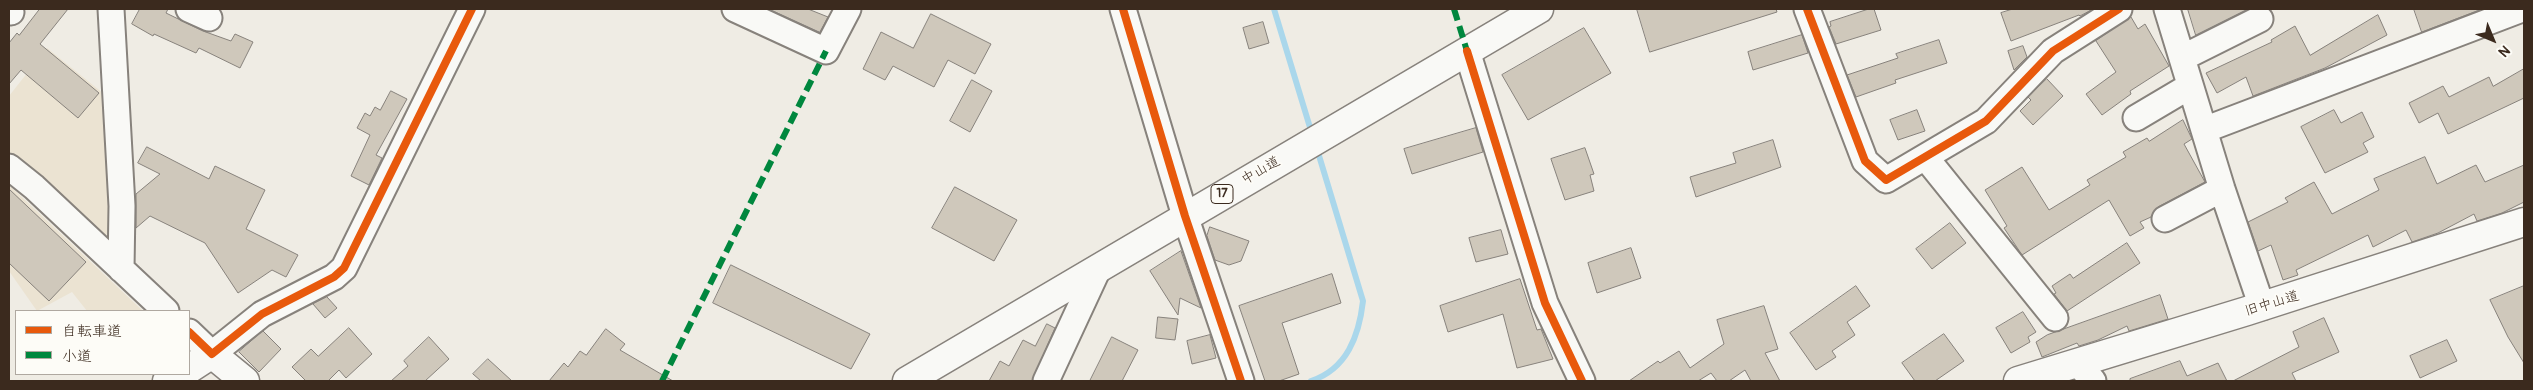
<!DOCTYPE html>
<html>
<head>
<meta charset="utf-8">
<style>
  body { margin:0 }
  #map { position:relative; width:2533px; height:390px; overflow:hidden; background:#efece4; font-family:Pangolin,"Klee One",sans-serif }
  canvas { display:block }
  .frame { position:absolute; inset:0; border:10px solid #3b2a1e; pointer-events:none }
  .legend { position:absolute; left:15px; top:310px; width:175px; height:65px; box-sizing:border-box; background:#fdfcf7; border:1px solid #afa8a0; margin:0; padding:6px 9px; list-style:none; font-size:15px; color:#3b2a1e }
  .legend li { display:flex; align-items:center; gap:10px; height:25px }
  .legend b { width:25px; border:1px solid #afa8a0 }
  .north { position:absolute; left:2468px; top:15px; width:50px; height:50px; -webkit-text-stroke:4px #fdfcf7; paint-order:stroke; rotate:135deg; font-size:14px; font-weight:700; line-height:20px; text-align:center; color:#3b2a1e }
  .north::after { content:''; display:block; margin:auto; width:18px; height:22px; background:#3b2a1e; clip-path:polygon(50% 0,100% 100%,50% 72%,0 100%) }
</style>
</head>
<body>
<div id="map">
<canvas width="2533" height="390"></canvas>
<div class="frame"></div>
<ul class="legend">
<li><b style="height:6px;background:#e8590c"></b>自転車道</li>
<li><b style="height:6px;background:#00873e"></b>小道</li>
</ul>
<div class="north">N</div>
</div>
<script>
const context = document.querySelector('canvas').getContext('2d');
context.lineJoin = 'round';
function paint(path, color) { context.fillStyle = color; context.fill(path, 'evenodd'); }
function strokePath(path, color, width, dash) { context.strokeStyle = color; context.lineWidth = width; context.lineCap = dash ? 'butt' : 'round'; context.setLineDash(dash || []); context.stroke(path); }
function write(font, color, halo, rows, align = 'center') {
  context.font = font + ' Pangolin,"Klee One",sans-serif'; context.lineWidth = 4; context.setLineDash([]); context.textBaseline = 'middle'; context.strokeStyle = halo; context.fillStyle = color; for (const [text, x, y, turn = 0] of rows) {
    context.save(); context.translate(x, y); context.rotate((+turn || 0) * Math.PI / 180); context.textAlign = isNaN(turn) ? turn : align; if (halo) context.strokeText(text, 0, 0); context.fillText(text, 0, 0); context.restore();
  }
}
paint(new Path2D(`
  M47,48L104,94L109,232L103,239L9,153V96Z
  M9,185L143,311H87L72,292L37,311L9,271Z`), '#ebe3d2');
strokePath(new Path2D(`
  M1274,9L1312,134
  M1311,381C1347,369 1359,336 1363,301L1317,149`), '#aad7eb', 6);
const building = new Path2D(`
  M40,9H68L40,44L99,93L78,118L21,70L9,84V43L17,33L19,35Z
  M140,9H168L166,13L203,31L231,41L235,34L253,42L240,68L199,48L196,53L154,34L153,36L132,24Z
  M769,9H808L828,17L820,32Z
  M1637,9H1776L1777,12L1650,52Z
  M1869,9H1874L1881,30L1836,44L1829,27L1831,26L1830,22Z
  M2013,9H2093L2080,16L2079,15L2011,41L2001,13Z
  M2188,9H2248L2196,35Z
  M2414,9H2482L2422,32Z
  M931,14L991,44L975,74L948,60L934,87L893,66L885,80L863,69L881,32L913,48Z
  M2378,15L2387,35L2325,68L2253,96L2246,77L2217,93L2206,73L2272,42L2271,40L2295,26L2310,55Z
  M2131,17L2138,29L2145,24L2169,66L2130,91L2131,94L2102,115L2086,94L2116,72L2096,41Z
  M1263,22L1269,43L1249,49L1243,28Z
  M1584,28L1611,73L1528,120L1502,75Z
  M1802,35L1808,53L1753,70L1748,52Z
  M1939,40L1947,63L1895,80L1896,83L1856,97L1847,75L1898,58L1896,54Z
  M2023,46L2027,57L2014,70L2008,51Z
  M2524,69V98L2448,134L2438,113L2419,123L2409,103L2443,86L2449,97L2489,77L2493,86Z
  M2047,79L2063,96L2033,125L2020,111L2031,100L2028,97Z
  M972,80L992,91L970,132L950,121Z
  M391,91L407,99L376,155L382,158L369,185L351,176L370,135L357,128L365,113L370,116L375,107L380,110Z
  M1917,110L1925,131L1898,140L1890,120Z
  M2334,110L2341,123L2362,112L2374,137L2363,143L2368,152L2325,173L2301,127Z
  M2183,120L2192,139L2184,144L2205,182L2158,207L2151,217L2140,222L2144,228L2130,236L2109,200L2022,255L2004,228L2007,226L1985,190L2022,167L2049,210L2090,185L2087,180L2126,157L2123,152L2147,138L2149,141Z
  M1476,128L1483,152L1412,174L1404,149Z
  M1773,140L1781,167L1696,197L1690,177L1736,163L1733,153Z
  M147,147L209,179L215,166L265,190L246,229L298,255L286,277L272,270L238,293L205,243L150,216L136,228V194L160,174L138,163Z
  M1585,148L1594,174L1590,175L1594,191L1565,200L1551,159Z
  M2425,157L2437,184L2476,165L2485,182L2524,165V202L2502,213L2477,221L2474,214L2438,233L2412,242L2406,230L2373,247L2368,235L2296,270L2298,275L2283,280L2271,245L2258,251L2248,222L2288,202L2285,198L2314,182L2332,214L2379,190L2374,179Z
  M955,187L1017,220L994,261L932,228Z
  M9,189L86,262L49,301L9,263Z
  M1950,223L1966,243L1932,269L1916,249Z
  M1210,227L1249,241L1241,261L1229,265L1215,260L1207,236Z
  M1501,230L1508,254L1476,262L1469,238Z
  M2127,243L2140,263L2067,311L2054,294L2056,293L2052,286L2070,274L2073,278Z
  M1631,248L1641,278L1597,293L1588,263Z
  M1181,251L1201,308L1180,298L1178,315L1150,271Z
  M731,265L870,334L851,369L713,303Z
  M1332,274L1341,303L1282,323L1299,374L1279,381H1265L1239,306Z
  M1520,279L1537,330L1541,329L1553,359L1517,368L1503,314L1448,332L1440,306Z
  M1856,286L1870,306L1847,322L1855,335L1832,351L1836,357L1816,370L1790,333Z
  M2524,286V363L2508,337L2490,300Z
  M2160,295L2168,319L2129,331L2127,326L2098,340L2079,346L2077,343L2042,357L2036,342L2047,335Z
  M327,297L337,308L325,318L313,304Z
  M1764,306L1778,349L1765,353L1780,381H1751L1745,370L1729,381H1717L1711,373L1698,381H1629L1658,361L1660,363L1679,351L1690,368L1724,344L1717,320Z
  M2023,312L2036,332L2028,337L2030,342L2011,353L1996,328Z
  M1158,317L1178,319L1175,340L1156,338Z
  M2324,318L2339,352L2292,373L2296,381H2233L2299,347L2293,332Z
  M1047,324L1055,328L1032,381H989L1000,361L1009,366L1023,340L1035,346Z
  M349,328L372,354L346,378L339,370L328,381H306L292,367L311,349L318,356Z
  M606,329L625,344L620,350L673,381H549L564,363L568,367L580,351L586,355Z
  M263,331L281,349L259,372L239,352Z
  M1944,334L1964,361L1935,381H1915L1902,363Z
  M1210,335L1216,358L1192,364L1187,341Z
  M429,337L449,359L425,381H391L408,366L404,361Z
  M1112,337L1138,350L1122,381H1090Z
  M2447,340L2457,361L2420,378L2410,356Z
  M488,359L512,381H481L473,374Z
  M2180,361L2187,376L2218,363L2227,381H2130V379Z`);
paint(building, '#cfc8bb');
strokePath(building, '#87827c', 1);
const minor = new Path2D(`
  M9,9L11,12
  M111,9L122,206L121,269
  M189,9L209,18
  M735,9L826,51L848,9
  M1123,9L1185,216L1241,381
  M1807,9L1865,161L1886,180L1986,121L2053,51L2119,9
  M2167,9L2222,189L2262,307
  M1467,51L1545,303L1582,381
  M2182,58L2260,19
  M2136,118L2190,86
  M2204,130L2522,9
  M1926,158L2055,318
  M9,167L34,187L166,311
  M2165,219L2222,189
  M189,332L212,354L262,314L334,277L344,268L472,9
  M2078,363L2093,381
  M1046,381L1098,269`);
const major = new Path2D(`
  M189,369L212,354L245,381
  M167,381L180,374
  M2018,381L2247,311L2524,222`);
const highway = new Path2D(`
  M907,381L1539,9`);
strokePath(minor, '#87827c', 29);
strokePath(major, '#87827c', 31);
strokePath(highway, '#87827c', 31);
strokePath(minor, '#f9f9f6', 25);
strokePath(major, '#f9f9f6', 28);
strokePath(highway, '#f9f9f6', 28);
strokePath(new Path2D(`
  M1454,9L1467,51
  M662,381L826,51`), '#00873e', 6, [12, 6]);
strokePath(new Path2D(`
  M1123,9L1185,216L1241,381
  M1807,9L1865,161L1886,180L1986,121L2053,51L2119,9
  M1467,51L1545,303L1582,381
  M189,332L212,354L262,314L334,277L344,268L472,9`), '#e8590c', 8);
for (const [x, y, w] of [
  [1222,194,22]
]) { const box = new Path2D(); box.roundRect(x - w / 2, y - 9.5, w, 19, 4); context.fillStyle = '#fdfcf7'; context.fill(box); strokePath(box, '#3b2a1e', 1); }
write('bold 12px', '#3b2a1e', null, [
  ["17",1222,194]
]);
write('14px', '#3b2a1e', '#fdfcf7', [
  ["中山道",1261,171,-30],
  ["旧中山道",2272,304,-17]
]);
</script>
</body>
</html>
